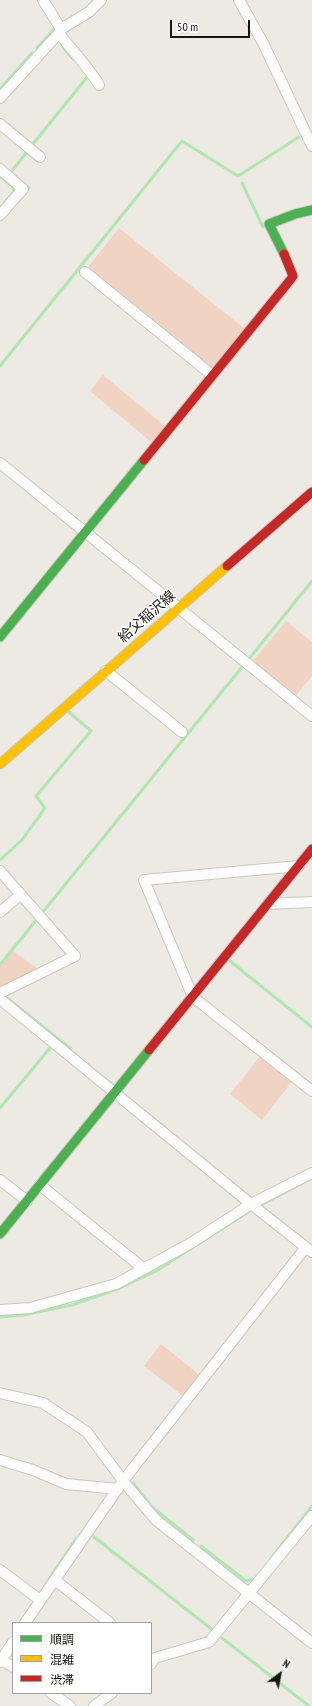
<!DOCTYPE html>
<html>
<head>
<meta charset="utf-8">
<style>
  body { margin:0 }
  #map { position:relative; width:312px; height:1706px; overflow:hidden; background:#eceae2; font-family:"PT Sans Narrow","Noto Sans JP",sans-serif }
  canvas { display:block }
  .legend { position:absolute; left:12px; top:1622px; width:140px; height:72px; box-sizing:border-box; background:#fff; border:1px solid #a2a19f; margin:0; padding:5px 7px; list-style:none; font-size:12px; color:#161510 }
  .legend li { display:flex; align-items:center; gap:8px; height:20px }
  .legend b { width:20px; border:1px solid #a2a19f }
  .north { position:absolute; left:260px; top:1654px; width:40px; height:40px; -webkit-text-stroke:3px #fff; paint-order:stroke; rotate:32deg; font-size:11px; font-weight:700; line-height:16px; text-align:center; color:#161510 }
  .north::after { content:''; display:block; margin:auto; width:14px; height:18px; background:#161510; clip-path:polygon(50% 0,100% 100%,50% 72%,0 100%) }
  .scale { position:absolute; left:170px; top:20px; width:80px; height:18px; box-sizing:border-box; border:2px solid #161510; border-top:0; padding-left:5px; font-size:12px; line-height:14px; white-space:nowrap; color:#161510; -webkit-text-stroke:3px #fff; paint-order:stroke }
</style>
</head>
<body>
<div id="map">
<canvas width="312" height="1706"></canvas>
<ul class="legend">
<li><b style="height:5px;background:#4caf50"></b>順調</li>
<li><b style="height:5px;background:#ffc107"></b>混雑</li>
<li><b style="height:5px;background:#c62828"></b>渋滞</li>
</ul>
<div class="north">N</div>
<div class="scale">50 m</div>
</div>
<script>
const context = document.querySelector('canvas').getContext('2d');
context.lineJoin = 'round';
function paint(path, color) { context.fillStyle = color; context.fill(path, 'evenodd'); }
function strokePath(path, color, width, dash) { context.strokeStyle = color; context.lineWidth = width; context.lineCap = dash ? 'butt' : 'round'; context.setLineDash(dash || []); context.stroke(path); }
function write(font, color, halo, rows, align = 'center') {
  context.font = font + ' "PT Sans Narrow","Noto Sans JP",sans-serif'; context.lineWidth = 3; context.setLineDash([]); context.textBaseline = 'middle'; context.strokeStyle = halo; context.fillStyle = color; for (const [text, x, y, turn = 0] of rows) {
    context.save(); context.translate(x, y); context.rotate((+turn || 0) * Math.PI / 180); context.textAlign = isNaN(turn) ? turn : align; if (halo) context.strokeText(text, 0, 0); context.fillText(text, 0, 0); context.restore();
  }
}
paint(new Path2D(`
  M119,228L245,329L210,369L87,268Z
  M103,375L166,427L151,442L90,391Z
  M286,621L312,642V676L295,697L252,662Z
  M13,951L39,970L0,989V966Z
  M262,1054L294,1079L262,1120L230,1094Z
  M161,1344L197,1373L199,1378L184,1397L144,1366Z`), '#f0d3c2');
strokePath(new Path2D(`
  M60,42L65,50L74,60
  M37,48L55,28
  M0,89L32,53
  M32,145L88,76L87,74
  M11,172L26,153
  M0,176L13,187L14,192L4,203
  M23,183L29,188L25,193
  M242,183L263,227
  M0,366L182,141L238,176L299,137
  M249,659L312,581
  M0,860L22,840L45,808L36,796L91,731L69,712
  M42,913L242,667
  M230,961L312,1027
  M0,965L37,919
  M7,998L71,1049
  M0,1108L50,1048
  M263,1204L301,1184
  M0,1317L23,1315L72,1305L120,1288L156,1271L250,1211
  M133,1483L151,1506L193,1540
  M94,1537L214,1631
  M201,1546L246,1581L255,1579
  M272,1557L312,1506
  M49,1579L76,1539
  M222,1638L309,1706`), '#b0e6b0', 3);
const street = new Path2D(`
  M43,0L61,29
  M239,0L263,43L312,146
  M59,33C72,51 88,66 99,85
  M0,98L59,33L61,29L89,12L101,0
  M0,124L40,157
  M0,169L23,189L0,215
  M85,272L212,375
  M0,463L312,716
  M106,671L182,732
  M299,866L144,880L193,997L312,1091
  M0,871L75,956L0,993
  M268,904L312,902
  M0,912L20,895
  M0,999L251,1204L312,1252
  M0,1180L27,1201
  M40,1185L144,1269
  M0,1310L30,1308L116,1284L191,1243L251,1204L312,1173
  M0,1393L43,1403L87,1432L123,1481L156,1520L312,1643
  M0,1460L33,1470L66,1484L118,1489
  M0,1570L40,1600
  M55,1580L110,1623
  M25,1623L123,1481L306,1247
  M0,1659L13,1667
  M0,1662L13,1642
  M151,1664L155,1658L209,1642L312,1516
  M51,1693L70,1706
  M94,1706L112,1693`);
const fast = new Path2D(`
  M284,254L269,224L295,214L312,210
  M0,637L144,460
  M0,1234L149,1050`);
const slow = new Path2D(`
  M0,764L227,566`);
const jam = new Path2D(`
  M144,460L291,279L293,276L284,254
  M227,566L312,492
  M149,1050L312,849`);
strokePath(street, '#c8c7c1', 12);
strokePath(fast, '#c8c7c1', 11);
strokePath(slow, '#c8c7c1', 11);
strokePath(jam, '#c8c7c1', 11);
strokePath(street, '#fcfcfb', 10);
strokePath(fast, '#4caf50', 9);
strokePath(slow, '#ffc107', 9);
strokePath(jam, '#c62828', 9);
write('14px', '#161510', '#fff', [
  ["給父稲沢線",147,617,-41]
]);
</script>
</body>
</html>
